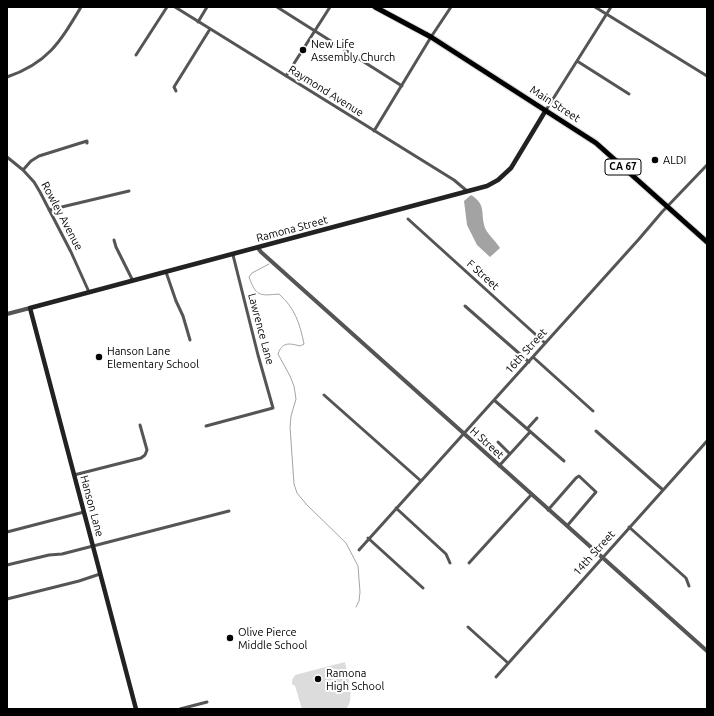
<!DOCTYPE html>
<html>
<head>
<meta charset="utf-8">
<style>
  body { margin:0 }
  #map { position:relative; width:714px; height:716px; overflow:hidden; background:#fff; font-family:Ubuntu,sans-serif }
  canvas { display:block }
  .frame { position:absolute; inset:0; border:8px solid #000; pointer-events:none }
</style>
</head>
<body>
<div id="map">
<canvas width="714" height="716"></canvas>
<div class="frame"></div>
</div>
<script>
const context = document.querySelector('canvas').getContext('2d');
context.lineJoin = 'round';
function paint(path, color) { context.fillStyle = color; context.fill(path, 'evenodd'); }
function strokePath(path, color, width, dash) { context.strokeStyle = color; context.lineWidth = width; context.lineCap = dash ? 'butt' : 'round'; context.setLineDash(dash || []); context.stroke(path); }
function write(font, color, halo, rows, align = 'center') {
  context.font = font + ' Ubuntu,sans-serif'; context.lineWidth = 4; context.setLineDash([]); context.textBaseline = 'middle'; context.strokeStyle = halo; context.fillStyle = color; for (const [text, x, y, turn = 0] of rows) {
    context.save(); context.translate(x, y); context.rotate((+turn || 0) * Math.PI / 180); context.textAlign = isNaN(turn) ? turn : align; if (halo) context.strokeText(text, 0, 0); context.fillText(text, 0, 0); context.restore();
  }
}
paint(new Path2D(`
  M345,662C347,674 356,699 346,709H302L295,686L292,684V680L295,675Z`), '#dcdcdc');
paint(new Path2D(`
  M471,195C487,205 480,213 485,228C488,235 496,241 500,248L490,257L477,245L467,225L464,201Z`), '#a3a3a3');
strokePath(new Path2D(`
  M269,264L252,273L249,277C256,296 259,296 279,294C295,308 300,324 304,344L300,346C289,343 282,342 278,354L290,376L294,386L296,399L291,416L290,427L294,484L297,493L307,505L346,543L358,566L360,592L359,601L356,607`), '#a3a3a3', 1);
const primary = new Path2D(`
  M375,7L431,37L596,143L707,242`);
strokePath(primary, '#dbdbdb', 7);
strokePath(new Path2D(`
  M175,7L454,180L467,191
  M277,7L402,86
  M595,7L707,76
  M198,22L207,7
  M136,55L167,7
  M577,61L629,94
  M286,76L330,7
  M7,77C48,63 60,42 81,7
  M176,91L174,87L210,29
  M546,110L611,7
  M374,131L431,37L451,7
  M7,157L23,170L34,182L40,192L71,252L89,292
  M23,170L31,161L39,156L87,141V143
  M49,210L129,191
  M408,219L545,343
  M114,240L116,247L133,281
  M166,272L176,301L183,316L190,340
  M465,306L529,362
  M533,357L593,411
  M324,395L421,481
  M494,400L564,461
  M206,426L273,408L258,355L233,255
  M527,429L537,418
  M596,431L663,490
  M498,442L510,454
  M499,466L530,432
  M74,475L141,458L145,455L147,450L140,425
  M396,508L446,554L450,563
  M548,510L576,478L579,476L596,492L567,526
  M629,527L686,578L689,586
  M7,532L84,512
  M368,538L423,588
  M359,550L639,239L662,212L707,165
  M469,563L531,495
  M7,565L49,555L62,554L229,511
  M7,599L79,581L100,574
  M468,627L508,663
  M496,677L707,441
  M180,709L207,702`), '#555', 3);
strokePath(new Path2D(`
  M258,248L261,252L707,651
  M7,314L30,308`), '#555', 4);
strokePath(new Path2D(`
  M136,709L30,308L487,186L498,180L511,168L546,110`), '#222', 4.5);
strokePath(primary, '#000', 5);
for (const [x, y, r, color] of [
  [303,50,4,"#000"],
  [655,160,4,"#000"],
  [99,357,4,"#000"],
  [230,638,4,"#000"],
  [318,679,4,"#000"]
]) { const dot = new Path2D(); dot.arc(x, y, r, 0, 2 * Math.PI); context.fillStyle = color; context.fill(dot); strokePath(dot, '#fff', 1.5); }
for (const [x, y, w] of [
  [623,167,36]
]) { const box = new Path2D(); box.roundRect(x - w / 2, y - 8, w, 16, 3); context.fillStyle = '#fff'; context.fill(box); strokePath(box, '#000', 1); }
write('bold 10px', '#000', null, [
  ["CA 67",623,167]
]);
write('11px', '#000', '#fff', [
  ["New Life",311,44],
  ["Assembly Church",311,57],
  ["ALDI",663,160],
  ["Hanson Lane",107,351],
  ["Elementary School",107,364],
  ["Olive Pierce",238,632],
  ["Middle School",238,645],
  ["Ramona",326,673],
  ["High School",326,686]
], 'left');
write('11px', '#000', '#fff', [
  ["Raymond Avenue",326,91,32],
  ["Main Street",555,104,33],
  ["Rowley Avenue",62,216,62],
  ["Ramona Street",292,229,-15],
  ["F Street",483,275,42],
  ["Lawrence Lane",261,329,75],
  ["16th Street",526,351,-48],
  ["H Street",487,443,42],
  ["Hanson Lane",92,506,75],
  ["14th Street",594,553,-48]
]);
</script>
</body>
</html>
